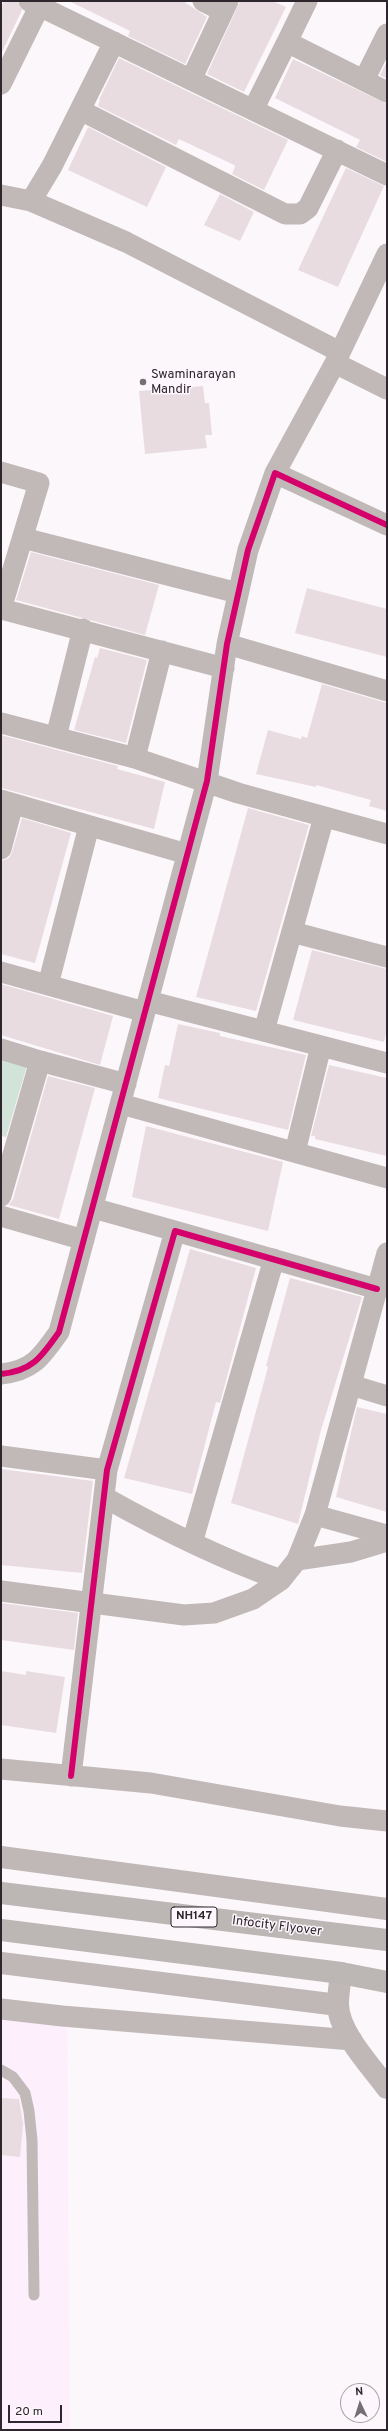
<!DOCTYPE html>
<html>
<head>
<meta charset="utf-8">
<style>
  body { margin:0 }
  #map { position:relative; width:388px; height:2431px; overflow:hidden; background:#fcf7fb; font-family:Overpass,sans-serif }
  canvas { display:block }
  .frame { position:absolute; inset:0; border:2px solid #2d262c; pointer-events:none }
  .north { position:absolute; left:340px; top:2383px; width:40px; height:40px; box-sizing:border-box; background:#fdf6fc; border:1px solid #aaa3a9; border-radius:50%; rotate:356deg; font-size:11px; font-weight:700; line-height:16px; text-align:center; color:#2d262c }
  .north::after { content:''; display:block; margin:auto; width:14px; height:18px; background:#756f74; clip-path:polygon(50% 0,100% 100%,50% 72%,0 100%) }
  .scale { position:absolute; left:8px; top:2405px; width:54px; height:18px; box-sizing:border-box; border:2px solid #2d262c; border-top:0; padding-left:5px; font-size:12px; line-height:14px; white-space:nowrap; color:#2d262c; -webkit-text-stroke:3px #fdf6fc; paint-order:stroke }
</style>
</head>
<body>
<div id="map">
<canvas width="388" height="2431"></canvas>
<div class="frame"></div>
<div class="north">N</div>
<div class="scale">20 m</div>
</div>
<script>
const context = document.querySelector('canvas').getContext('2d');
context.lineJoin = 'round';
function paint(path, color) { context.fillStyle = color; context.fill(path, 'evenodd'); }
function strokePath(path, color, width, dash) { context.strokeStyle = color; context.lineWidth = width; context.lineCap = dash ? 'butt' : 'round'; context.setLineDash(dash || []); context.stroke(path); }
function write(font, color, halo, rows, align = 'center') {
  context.font = font + ' Overpass,sans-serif'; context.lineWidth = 3; context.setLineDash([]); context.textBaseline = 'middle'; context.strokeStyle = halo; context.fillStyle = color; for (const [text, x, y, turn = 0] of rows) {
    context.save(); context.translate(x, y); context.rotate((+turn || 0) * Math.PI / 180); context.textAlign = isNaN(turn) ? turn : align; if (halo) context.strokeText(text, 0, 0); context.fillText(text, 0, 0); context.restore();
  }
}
paint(new Path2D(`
  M1,2003L67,2008L70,2430H1Z`), '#fdf0fc');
paint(new Path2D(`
  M1,1058L27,1066L6,1137L1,1136Z`), '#d2e4d9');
paint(new Path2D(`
  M4,1H17L22,10L1,54V8Z
  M69,1H183L207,17L185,64L128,36L130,31Z
  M240,1H273L286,7L244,92L207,74Z
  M119,58L288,140L264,190L232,174L235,167L234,165L179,139L176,145L98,106L100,100H99Z
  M293,59L387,104V162L356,147L360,140L275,98Z
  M387,61V79L380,75Z
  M88,127L166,167L147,207L68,170Z
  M346,168L384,186L338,287L298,270Z
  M220,194L254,212L240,241L204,225Z
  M203,386L205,403H209L212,435H205L207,448L145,454L139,391Z
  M31,552L159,585L145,635L16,600Z
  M307,588L387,609V657L295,633Z
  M100,648L147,660L126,743L74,730L95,657L97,658Z
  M322,684L387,703V811L369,806L371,800L316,785V787L256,774L268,730L301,739L302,736L307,738Z
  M1,735L118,766L117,769L165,782L154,829L1,788Z
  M248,808L309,825L256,1011L196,997Z
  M22,818L71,833L35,963L1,954V861L9,858L12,852Z
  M312,950L387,969V1030L384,1042L293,1020Z
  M1,984L113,1016L100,1065L1,1035Z
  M178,1024L220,1033V1036L306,1055L288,1130L158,1098L165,1065L169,1066Z
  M329,1065L387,1078V1156L315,1139V1136H311Z
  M48,1076L95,1088L59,1219L9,1205L13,1199Z
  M146,1126L283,1162L268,1231L132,1197Z
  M190,1249L256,1268L220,1403L216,1402L192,1494L124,1478Z
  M290,1278L362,1297L321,1430L298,1524L231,1503L268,1367L266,1366Z
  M357,1407L387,1414V1512L336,1497Z
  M1,1469L93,1481L82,1573L1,1565Z
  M1,1603L78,1613L74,1650L1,1640Z
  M1,1671L26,1675V1671L65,1677L56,1733L1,1725Z
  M1,2098L19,2099L23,2124L20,2157L1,2155Z`), '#e8dce1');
strokePath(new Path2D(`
  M1,2070L13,2077L25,2093L29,2111L32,2140L34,2295`), '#c0b9b7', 11);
strokePath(new Path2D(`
  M29,1L387,175
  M203,1L223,11
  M287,42L307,1
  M191,80L228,1
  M364,80L387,34
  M1,84L42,1
  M80,110L285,214H300L308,208L337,150
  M253,110L287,42L387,92
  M1,195L31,201L126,242L340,352
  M31,201L52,166L114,42
  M335,363L387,389
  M1,472L39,483L1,609
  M275,473L335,363L387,254
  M23,538L238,593
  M1,609L224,668
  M227,644L387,691
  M1,723L135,758L238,793L387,834
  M56,737L83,629
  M135,758L162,651
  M1,800L187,854
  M1,849L13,804
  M292,932L387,957
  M1,972L145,1012
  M48,985L89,826
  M148,1001L387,1063
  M264,1031L324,817
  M1,1049L40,1061
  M121,1104L387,1178
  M295,1152L321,1046
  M1,1196L40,1061L126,1084
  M93,1208L175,1231
  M1,1216L84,1240
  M1,1374C33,1371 42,1356 59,1332L207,781L227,644L248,550L275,473L387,525
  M351,1385L387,1396
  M1,1456L107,1470
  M104,1497C161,1529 219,1558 281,1580
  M315,1515L387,1535
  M192,1543L274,1259
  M297,1560L351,1552L387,1541
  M1,1591L184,1615L214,1613L253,1599L281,1580L297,1560L315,1515L387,1253
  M1,1769L151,1783L340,1816L387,1821
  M71,1776L107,1470L175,1231L377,1289
  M1,2009L62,2016L352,2040`), '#c0b9b7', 21);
strokePath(new Path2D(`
  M1,1857L387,1909
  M1,1963L338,2005
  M341,1973C340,1983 338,1994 338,2004C338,2032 371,2066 387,2088`), '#bfb8b7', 22);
strokePath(new Path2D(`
  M1,1893L387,1940
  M1,1930L341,1973L387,1982`), '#bcb6b5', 22);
strokePath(new Path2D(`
  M1,1374C33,1371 42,1356 59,1332L207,781L227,644L248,550L275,473L387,525
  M71,1776L107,1470L175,1231L377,1289`), '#d6006c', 6);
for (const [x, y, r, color] of [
  [143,382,4,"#756f74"]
]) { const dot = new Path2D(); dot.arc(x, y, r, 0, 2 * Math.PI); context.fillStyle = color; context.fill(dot); strokePath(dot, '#fdf6fc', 1.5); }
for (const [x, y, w] of [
  [194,1917,46]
]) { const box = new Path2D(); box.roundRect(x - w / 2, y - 10, w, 20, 3); context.fillStyle = '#fdf6fc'; context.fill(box); strokePath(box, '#2d262c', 1); }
write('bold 12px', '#2d262c', null, [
  ["NH147",194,1917]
]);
write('13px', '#2d262c', '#fdf6fc', [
  ["Swaminarayan",151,375],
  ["Mandir",151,390]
], 'left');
write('13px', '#2d262c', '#fdf6fc', [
  ["Infocity Flyover",277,1927,7]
]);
</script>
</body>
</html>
